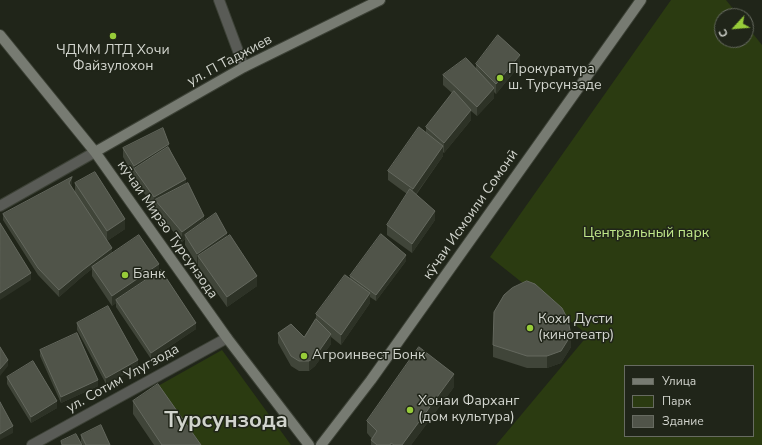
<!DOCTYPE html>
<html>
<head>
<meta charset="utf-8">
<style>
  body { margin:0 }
  #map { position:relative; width:762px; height:445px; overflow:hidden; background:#202519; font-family:"Nunito Sans",sans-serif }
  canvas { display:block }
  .legend { position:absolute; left:624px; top:365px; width:130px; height:72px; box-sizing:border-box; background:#202519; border:1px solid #676b61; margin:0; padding:5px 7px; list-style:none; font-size:12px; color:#d1d4cd }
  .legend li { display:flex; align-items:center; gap:8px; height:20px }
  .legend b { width:20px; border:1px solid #676b61 }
  .north { position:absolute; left:714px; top:8px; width:40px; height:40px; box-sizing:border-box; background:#202519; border:1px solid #676b61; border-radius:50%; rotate:244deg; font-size:11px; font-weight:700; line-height:16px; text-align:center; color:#d1d4cd }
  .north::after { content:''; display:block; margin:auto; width:14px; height:18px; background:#97cc39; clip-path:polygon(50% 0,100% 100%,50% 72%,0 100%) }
</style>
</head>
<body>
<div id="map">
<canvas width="762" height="445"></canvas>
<ul class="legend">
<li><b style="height:5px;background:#777b72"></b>Улица</li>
<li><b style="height:11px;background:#2b3b11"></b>Парк</li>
<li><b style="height:11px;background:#505449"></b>Здание</li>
</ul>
<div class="north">С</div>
</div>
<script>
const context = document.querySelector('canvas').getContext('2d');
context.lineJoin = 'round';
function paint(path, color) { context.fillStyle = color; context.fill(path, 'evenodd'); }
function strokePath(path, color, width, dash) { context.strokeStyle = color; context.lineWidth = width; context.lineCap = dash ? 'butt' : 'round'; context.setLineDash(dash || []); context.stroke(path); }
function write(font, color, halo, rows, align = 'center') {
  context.font = font + ' "Nunito Sans",sans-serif'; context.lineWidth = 3; context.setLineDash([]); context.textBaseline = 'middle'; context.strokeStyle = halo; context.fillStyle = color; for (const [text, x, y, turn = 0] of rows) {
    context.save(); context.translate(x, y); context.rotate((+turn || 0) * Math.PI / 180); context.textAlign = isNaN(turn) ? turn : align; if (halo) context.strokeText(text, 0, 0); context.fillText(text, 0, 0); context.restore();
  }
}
paint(new Path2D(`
  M671,0H726L739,16H722V40H746V25L762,45V445H496L588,335L490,257ZM625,366H753V436H625Z
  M222,350L291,445H197L158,386Z`), '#2b3b11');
const street = new Path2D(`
  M219,0L244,67
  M0,206L95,152
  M32,445L227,338`);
const secondary = new Path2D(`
  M0,35L95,152L227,338L309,445
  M95,152L244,67L380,0
  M321,445L371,380L641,0`);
strokePath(street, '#3c4136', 12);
strokePath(secondary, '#3c4136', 12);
strokePath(street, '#595b56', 10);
strokePath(secondary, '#777b72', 10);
paint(new Path2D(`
  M476,64L520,65L496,94L494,92V98L477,116L471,111V120L444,153L443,152V156L416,195L435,220L412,253L387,235V225L407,194L388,180V171L426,133V127L452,93L443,85V75L476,69Z
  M169,147L204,222L227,237L257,286L227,307L198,266V263L197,264L185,245V239L182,242L155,210V207H154L134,179V176L123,157V148Z
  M75,183L125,229L107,241L112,253L159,271L196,329L151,359L116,307V303L112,306L92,276V269L83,276L59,297L38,275L3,220V214L72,184L71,186L75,193Z
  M406,261L376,301L370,297V303L341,345L331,337V344L315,366L309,371H299L291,366L278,343V333L304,337L316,319V314L350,279V276Z
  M77,323L138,367L106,384L77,330Z
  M493,345L571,347L561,363L547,368H527L493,357Z
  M40,350L98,386L61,403L40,356Z
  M7,377L57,408L31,423L7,384Z
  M454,387L411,445H371V440L372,439L367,433V421Z
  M133,401L201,445H154L133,414Z
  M81,435L110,445H83L81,442Z`), '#404539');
paint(new Path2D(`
  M520,55V65L496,94V84Z
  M494,88V98L477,116V107Z
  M471,110V120L444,153V143Z
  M169,144V153L134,169V176V166Z
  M443,146V156L413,198V189Z
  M72,177V184L69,190V183Z
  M186,179V189L155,200V207H154V197Z
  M435,211V220L412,253V244Z
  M204,216V226L185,235V239L182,242V232Z
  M125,219V229L107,241V231Z
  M227,233V243L198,256V263L197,264V254Z
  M112,248V254L92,267V269L83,276L59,297V290L83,270Z
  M406,255V261L376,301V295Z
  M159,264V274L116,300V303L112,306V296Z
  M31,273V280L0,300V293Z
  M257,276V286L227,307V297Z
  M370,293V303L341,345V335Z
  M196,323V329L151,359V353Z
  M331,334V344L315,366L309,371V361Z
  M571,335V347L561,363L547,368V356Z
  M8,360V366L0,376V369Z
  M138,360V367L106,384V378Z
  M454,374V387L411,445H402Z
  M98,380V386L61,403V397Z
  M57,401V408L31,423V417Z
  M13,426V433L0,440V434Z`), '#2d3226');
const building = new Path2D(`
  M498,35L520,55L496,84L476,64Z
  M466,58L494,88L477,107L443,75Z
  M454,91L471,110L444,143L426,127Z
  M419,127L443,146L413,189L388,171Z
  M163,128L169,144L134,166L123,148Z
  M168,147L186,179L154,197L134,169Z
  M95,172L125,219L107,231L75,183Z
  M72,177L69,183L112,248L83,270L59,290L38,268L3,214Z
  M188,183L204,216L182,232L155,200Z
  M410,189L435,211L412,244L387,225Z
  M216,213L227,233L197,254L185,235Z
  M0,223L31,273L0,293Z
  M381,234L406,255L376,295L350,276Z
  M139,235L159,264L112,296L92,267Z
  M230,235L257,276L227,297L198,256Z
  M161,270L196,323L151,353L116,300Z
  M345,275L370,293L341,335L316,314Z
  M527,281L535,284L562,308L568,320L571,335L561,351L547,356H527L493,345L494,312L504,295L512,288Z
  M108,306L138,360L106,378L77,323Z
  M316,319L331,334L315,357L309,361H299L291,356L278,333L291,324L304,337Z
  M77,333L98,380L61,397L40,350Z
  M0,347L8,360L0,369Z
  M419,347L454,374L402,445H394L391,443L390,445H377L371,440L377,431L367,421Z
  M33,361L57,401L31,417L7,377Z
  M158,384L201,445H162L133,401Z
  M0,402L13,426L0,434Z
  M101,425L110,445H86L81,435Z
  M76,434L82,445H62L61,441Z`);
paint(building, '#505449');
strokePath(building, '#64685e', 1);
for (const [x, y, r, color] of [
  [113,36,4,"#97cc39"],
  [500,78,4,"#97cc39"],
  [125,275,4,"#97cc39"],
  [530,328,4,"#97cc39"],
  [304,356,4,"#97cc39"],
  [410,410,4,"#97cc39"]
]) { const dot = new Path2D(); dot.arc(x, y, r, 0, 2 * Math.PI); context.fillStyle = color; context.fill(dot); strokePath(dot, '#202519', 1.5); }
write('14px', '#d1d4cd', '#202519', [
  ["ЧДММ ЛТД Хочи",113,51,"center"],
  ["Файзулохон",113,67,"center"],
  ["Прокуратура",508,70],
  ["ш. Турсунзаде",508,86],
  ["Банк",133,275],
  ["Кохи Дусти",538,320],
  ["(кинотеатр)",538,336],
  ["Агроинвест Бонк",312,356],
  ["Хонаи Фарханг",418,402],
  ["(дом культура)",418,418]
], 'left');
write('14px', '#d1d4cd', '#202519', [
  ["ул. П Таджиев",230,61,-28],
  ["кӯчаи Исмоили Сомонӣ",471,215,-55],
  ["кӯчаи Мирзо Турсунзода",167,230,55],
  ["ул. Сотим Улугзода",123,379,-29]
]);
write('14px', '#c0e88a', '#202519', [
  ["Центральный парк",646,234]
]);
write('bold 22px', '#d1d4cd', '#202519', [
  ["Турсунзода",226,422]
]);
</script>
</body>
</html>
